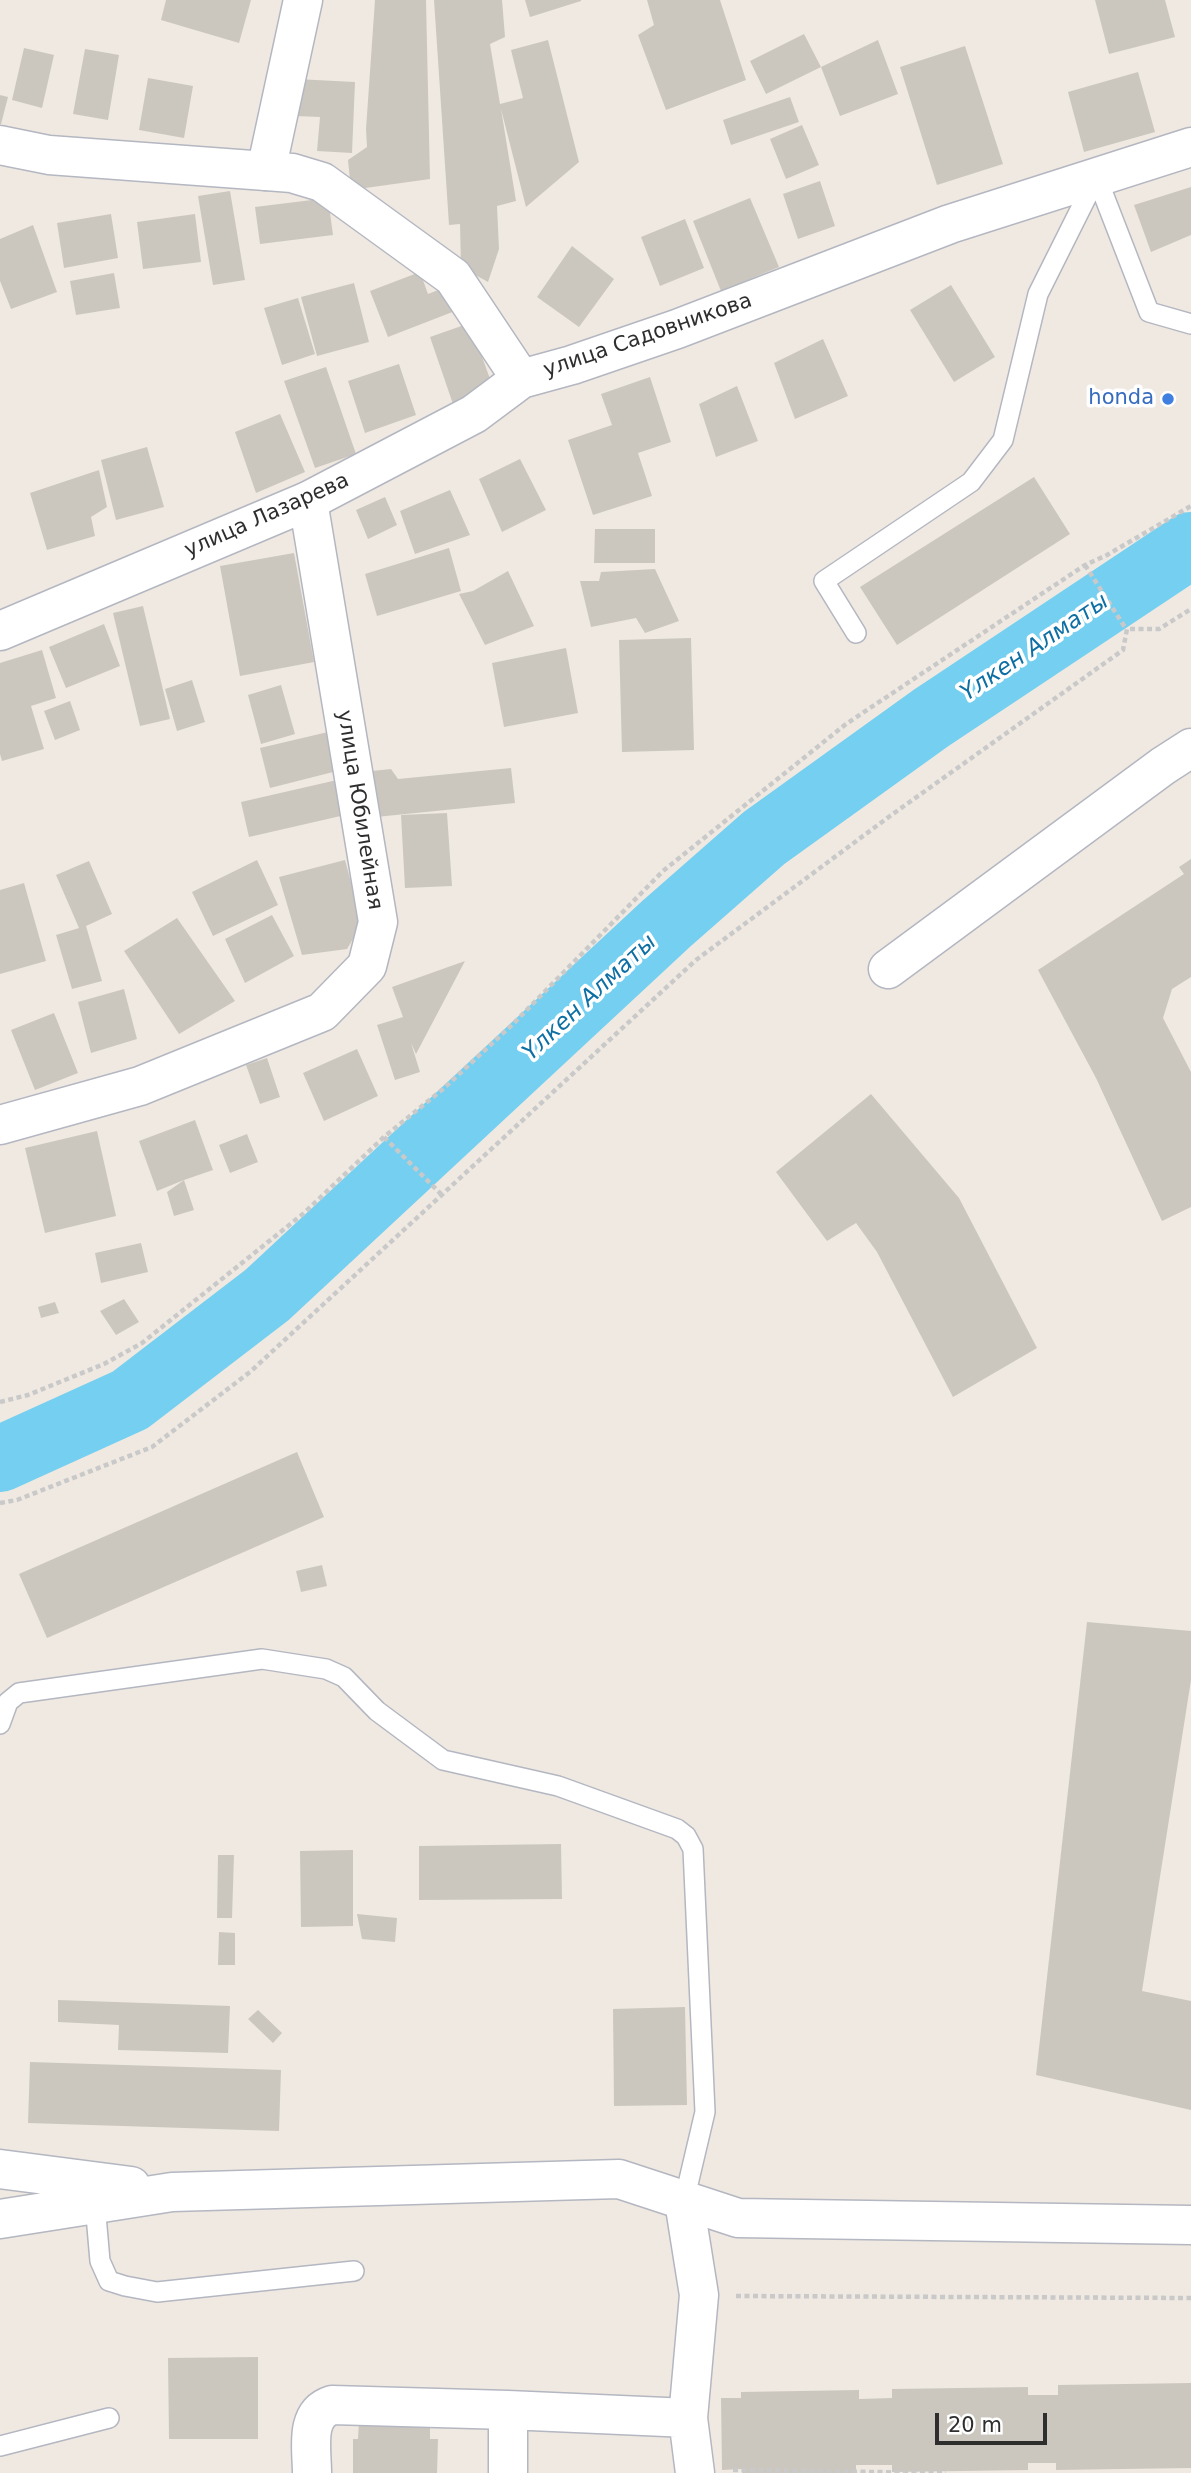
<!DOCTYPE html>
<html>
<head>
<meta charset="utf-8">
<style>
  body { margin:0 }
  #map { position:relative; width:1191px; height:2473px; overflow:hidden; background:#efe9e1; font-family:"DejaVu Sans",sans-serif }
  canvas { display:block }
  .scale { position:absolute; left:935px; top:2413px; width:112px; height:32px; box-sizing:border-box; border:4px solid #2e2e2e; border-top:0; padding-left:9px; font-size:21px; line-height:24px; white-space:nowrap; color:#2e2e2e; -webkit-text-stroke:5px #fff; paint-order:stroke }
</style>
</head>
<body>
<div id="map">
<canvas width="1191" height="2473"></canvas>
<div class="scale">20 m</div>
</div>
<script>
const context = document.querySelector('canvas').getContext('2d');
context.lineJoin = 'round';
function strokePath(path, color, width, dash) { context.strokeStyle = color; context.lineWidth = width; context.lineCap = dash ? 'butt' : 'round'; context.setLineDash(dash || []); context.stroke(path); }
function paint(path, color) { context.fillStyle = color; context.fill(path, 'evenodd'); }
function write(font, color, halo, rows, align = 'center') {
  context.font = font + ' "DejaVu Sans",sans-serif'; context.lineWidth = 7; context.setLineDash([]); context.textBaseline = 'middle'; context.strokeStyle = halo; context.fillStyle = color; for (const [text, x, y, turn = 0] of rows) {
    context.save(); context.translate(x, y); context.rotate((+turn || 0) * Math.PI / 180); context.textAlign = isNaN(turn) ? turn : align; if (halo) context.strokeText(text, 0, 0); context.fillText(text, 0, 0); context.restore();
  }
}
strokePath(new Path2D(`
  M0,1459L130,1400L267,1295L666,924L764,838L931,718L1191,545`), '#75cff0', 66);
paint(new Path2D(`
  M166,0H251L239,43L161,20Z
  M375,0H426L430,179L351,190L348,160L367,147L366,129Z
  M434,0H502L505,37L490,44L500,104L523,98L511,50L548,40L579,162L526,207L501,109L516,201L497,206L499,249L488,282L461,267L460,224L449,225Z
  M525,0H581V1L530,17Z
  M647,0H720L746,80L666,110L638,35L654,25Z
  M1095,0H1165L1175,37L1109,54Z
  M804,34L821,67L766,94L750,61Z
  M878,40L898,94L840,116L821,67Z
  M965,46L1003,164L937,185L900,67Z
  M24,48L54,55L42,108L12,100Z
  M85,49L119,55L108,120L73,114Z
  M1138,72L1155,132L1084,152L1068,92Z
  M148,78L193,86L184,138L139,130Z
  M296,79L355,82L352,153L317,151L320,117L294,116Z
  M0,95L8,97L1,124H0Z
  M790,97L799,122L731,145L723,120Z
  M802,125L819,165L786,179L770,139Z
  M820,181L835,226L798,239L783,194Z
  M1191,187V235L1151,252L1134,205Z
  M230,191L245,280L213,285L198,196Z
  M328,198L333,235L260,244L255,207Z
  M750,198L779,267L721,291L693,221Z
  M111,214L118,258L64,268L57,223Z
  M195,214L201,262L143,269L137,222Z
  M685,219L704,268L660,286L641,237Z
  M33,225L57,292L11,309L0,281V239Z
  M572,246L614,279L579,327L537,297Z
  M420,272L428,294L446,287L455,311L388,337L370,291Z
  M114,273L120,308L76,315L70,281Z
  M354,283L369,342L317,356L301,297Z
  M951,285L995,357L954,382L910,310Z
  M298,298L315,354L282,365L264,308Z
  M470,323L495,393L454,407L430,337Z
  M823,339L848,396L795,419L774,363Z
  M399,364L416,415L365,433L348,381Z
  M326,367L356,454L315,468L284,381Z
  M650,377L671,442L638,453L652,496L593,515L568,440L612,425L601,394Z
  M737,386L758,441L716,457L699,404Z
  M280,414L305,472L256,493L235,432Z
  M147,447L164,507L116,520L101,460Z
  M520,459L546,510L502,532L479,479Z
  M99,470L107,507L91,517L95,536L47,550L30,493Z
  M1034,477L1070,534L897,645L860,587Z
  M450,490L470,535L415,554L400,511Z
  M385,497L397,525L368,539L356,510Z
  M595,529H655V563H594Z
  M449,548L461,591L377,616L365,574Z
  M294,553L314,662L240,676L220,566Z
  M655,569L679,621L645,633L636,618L591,627L580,581H599L601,572Z
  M508,571L534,626L485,645L459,594L473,591Z
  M143,606L170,719L140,726L113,613Z
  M104,624L120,666L66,688L49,647Z
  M691,638L694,750L622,752L619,640Z
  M566,648L578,713L504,727L492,663Z
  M42,650L56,698L31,706L44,749L2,761L0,754V663Z
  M192,680L205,722L177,731L165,689Z
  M281,685L295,734L261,744L248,695Z
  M70,701L80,730L55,740L44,711Z
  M328,732L337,771L270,788L260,748Z
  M511,768L515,803L376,817L372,771L391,769L398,779Z
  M337,780L345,815L249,837L241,802Z
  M447,813L452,886L405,888L401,815Z
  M1191,859V977L1172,989L1163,1018L1191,1072V1207L1162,1221L1096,1078L1038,970L1184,874L1179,867Z
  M257,860L278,905L213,936L192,892Z
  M345,860L362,924L347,949L302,955L279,877Z
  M89,861L112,914L86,926L102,981L72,989L56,935L79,928L56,875Z
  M24,883L46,961L0,974V890Z
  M272,915L294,956L245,983L225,939Z
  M177,918L235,1001L179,1034L124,951Z
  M465,961L416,1054L411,1043L420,1072L395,1080L377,1025L403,1017L392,987Z
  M124,989L137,1039L91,1053L78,1002Z
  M54,1013L78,1073L35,1090L11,1030Z
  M357,1049L378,1096L324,1121L303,1073Z
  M267,1058L280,1097L260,1104L246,1065Z
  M871,1094L959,1198L1037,1348L953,1397L877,1252L856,1223L827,1241L776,1172Z
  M195,1120L213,1170L184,1180L194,1210L174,1216L167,1192L184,1180L157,1191L139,1141Z
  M97,1131L116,1216L45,1233L25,1148Z
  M247,1134L258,1162L230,1173L219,1145Z
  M141,1243L148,1272L101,1283L95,1253Z
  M124,1299L139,1322L116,1335L100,1311Z
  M55,1302L59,1313L41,1318L38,1307Z
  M297,1452L324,1517L47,1638L19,1574Z
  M322,1565L327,1586L301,1592L296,1571Z
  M1087,1622L1191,1631V1680L1142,1991L1191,2001V2110L1036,2075Z
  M561,1844L562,1899L419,1900V1846Z
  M353,1850V1926L301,1927L300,1851Z
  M218,1855H234L232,1918H217Z
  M357,1914L397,1918L395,1942L362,1939Z
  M219,1932L235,1933V1965H218Z
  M58,2000L230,2006L228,2053L118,2050L119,2025L58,2022Z
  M685,2007L687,2105L614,2106L613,2009Z
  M258,2010L282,2033L273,2043L248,2019Z
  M30,2062L281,2070L279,2131L28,2123Z
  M258,2357V2439H169L168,2358Z
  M1191,2383V2468L1056,2470V2463H1028V2470L892,2472V2465H856V2473H742V2469L722,2470L721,2398H741V2392L859,2390V2399L892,2398V2389L1028,2387V2395H1058V2385Z
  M359,2421L430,2422V2439H438L437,2473H353V2439H358Z`), '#cbc7bf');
const service = new Path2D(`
  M1097,178L1149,312L1191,324
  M856,633L824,581L971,482L1003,440L1038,294L1096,178
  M0,1724L8,1702L19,1693L262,1659L326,1669L344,1677L377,1711L443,1760L558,1786L677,1829L686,1836L693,1849L705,2112L684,2201
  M95,2204L100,2261L109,2281L125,2286L157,2292L354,2271
  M0,2446L109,2418`);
const minor = new Path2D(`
  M0,145L49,155L266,171
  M888,969L1163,766L1191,748
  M0,1125L140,1086L322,1012L367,966L378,922L308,501
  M684,2201L699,2295L688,2418L695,2473
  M312,2473C312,2449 304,2414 332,2405L508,2410L688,2418
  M508,2473V2410`);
const tertiary = new Path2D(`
  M303,0L266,171L292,173L322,182L453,277L521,379
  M0,631L308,501L474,414L521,379L572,365L677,329L950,224L1191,147
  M0,2169L131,2186
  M0,2219L172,2192L619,2179L738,2218L1191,2225`);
strokePath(service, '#b4b7c1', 22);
strokePath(minor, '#b4b7c1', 41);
strokePath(tertiary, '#b4b7c1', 41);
strokePath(new Path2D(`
  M1085,565L1126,629
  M384,1137L441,1194
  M0,1402L28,1395L104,1364L142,1343L303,1214L384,1137L443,1089L513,1024L663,871L846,724L1085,565L1107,555L1191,506
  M0,1503L17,1500L152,1447L250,1372L696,960L890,816L1123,650L1127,629H1159L1191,609
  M736,2296L1191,2298
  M733,2470L946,2473`), '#c9c9c9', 4.5, [5, 3.5]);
strokePath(service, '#fff', 19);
strokePath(minor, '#fff', 38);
strokePath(tertiary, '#fff', 38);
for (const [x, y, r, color] of [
  [1168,399,7,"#3f7fe0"]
]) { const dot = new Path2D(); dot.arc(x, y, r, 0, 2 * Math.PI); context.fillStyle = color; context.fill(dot); strokePath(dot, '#fff', 2.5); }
write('21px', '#2e2e2e', '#fff', [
  ["улица Садовникова",648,336,-19],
  ["улица Лазарева",267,516,-24],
  ["улица Юбилейная",359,810,81]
]);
write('21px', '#366cbe', '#fff', [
  ["honda",1154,399]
], 'right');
write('italic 23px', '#0d6fa3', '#fff', [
  ["Үлкен Алматы",1035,648,-34],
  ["Үлкен Алматы",590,998,-43]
]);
</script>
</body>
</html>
